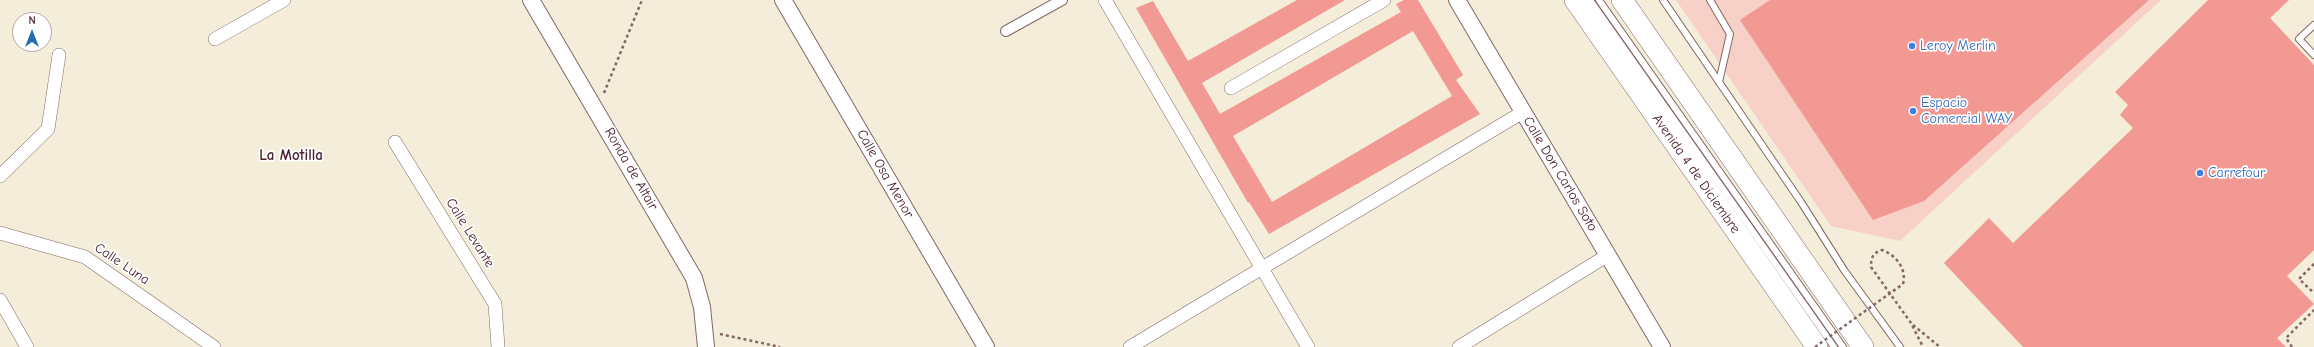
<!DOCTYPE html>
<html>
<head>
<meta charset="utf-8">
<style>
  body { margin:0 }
  #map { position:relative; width:2314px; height:347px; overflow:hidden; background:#f3edd9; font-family:"Comic Neue",sans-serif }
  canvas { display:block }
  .north { position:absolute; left:12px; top:12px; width:40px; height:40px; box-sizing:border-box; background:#fff; border:1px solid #b7a5aa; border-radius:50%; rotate:0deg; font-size:11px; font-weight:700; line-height:16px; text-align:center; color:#4a1f2b }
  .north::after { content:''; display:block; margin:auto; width:14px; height:18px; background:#1f6fb2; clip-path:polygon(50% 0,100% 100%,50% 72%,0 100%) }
</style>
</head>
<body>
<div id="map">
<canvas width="2314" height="347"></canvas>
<div class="north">N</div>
</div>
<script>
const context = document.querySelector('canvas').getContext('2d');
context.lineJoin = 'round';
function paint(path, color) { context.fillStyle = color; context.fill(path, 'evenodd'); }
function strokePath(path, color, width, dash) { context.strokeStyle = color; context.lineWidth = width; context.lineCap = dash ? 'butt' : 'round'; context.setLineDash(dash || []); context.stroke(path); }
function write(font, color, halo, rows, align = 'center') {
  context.font = font + ' "Comic Neue",sans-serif'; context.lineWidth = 3.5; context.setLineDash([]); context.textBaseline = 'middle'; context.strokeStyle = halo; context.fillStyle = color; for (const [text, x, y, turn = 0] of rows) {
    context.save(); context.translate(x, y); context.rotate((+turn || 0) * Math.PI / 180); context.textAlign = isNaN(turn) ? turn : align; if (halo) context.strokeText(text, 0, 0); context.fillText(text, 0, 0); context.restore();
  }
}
paint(new Path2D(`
  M1676,0H2161L1900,241L1831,226Z`), '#f7d1c8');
paint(new Path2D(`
  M1297,0H1345L1202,83L1220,114L1401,12L1396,4L1404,0H1418L1463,75L1456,80L1480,114L1269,234L1249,202L1248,203L1136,8L1153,1L1188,61ZM1413,31L1452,96L1272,202L1233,136Z
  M1770,0H2149L1924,201L1873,220L1740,20Z
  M2208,0H2289L2270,18L2314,65V250L2287,276L2314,304L2277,338L2286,347H2023L1944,263L1989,218L2013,243L2133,128L2120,115L2128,105L2115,92Z`), '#f19992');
const service = new Path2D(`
  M1590,0L1834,347
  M1599,0L1843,347
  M1663,0L1801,202L1844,270L1900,347
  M1710,0L1730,34L1719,82
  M2314,25L2299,39L2314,55`);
const pedestrian = new Path2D(`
  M1006,31L1062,0`);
const minor = new Path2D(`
  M1105,0L1308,347
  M215,39L284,0
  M1231,88L1384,0
  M395,142L495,304L498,347
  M0,176L48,129L59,55
  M0,233L85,257L214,347
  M0,300L27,347
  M1130,347L1523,112
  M1459,347L1608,255`);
const tertiary = new Path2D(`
  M531,0L694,278L702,307L706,347
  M783,0L986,347
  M1457,0L1662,347`);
const primary = new Path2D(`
  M1575,0L1817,347
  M1622,0L1863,347`);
strokePath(service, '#856768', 8);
strokePath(pedestrian, '#856768', 12);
strokePath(minor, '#856768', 14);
strokePath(tertiary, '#856768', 18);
strokePath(primary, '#856768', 22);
strokePath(new Path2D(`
  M604,93L642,0
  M2314,264L2299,279L2314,293
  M1903,284C1907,269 1896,255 1882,250C1873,253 1871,257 1871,267L1911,323L1923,347
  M1913,325L1940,347
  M720,334L780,347
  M2292,347L2286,338L2314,310`), '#856768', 2.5, [3, 3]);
strokePath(service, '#fff', 6);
strokePath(pedestrian, '#fff', 10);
strokePath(minor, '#fff', 13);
strokePath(tertiary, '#fff', 16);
strokePath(primary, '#fff', 21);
strokePath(new Path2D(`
  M1815,347L1903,284`), '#856768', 2.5, [3, 3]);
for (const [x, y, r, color] of [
  [1912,46,4,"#3f7fe0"],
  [1913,111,4,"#3f7fe0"],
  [2200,173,4,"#3f7fe0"]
]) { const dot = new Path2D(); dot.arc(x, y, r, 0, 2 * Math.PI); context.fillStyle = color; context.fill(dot); strokePath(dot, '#fff', 1.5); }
write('14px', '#366cbe', '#fff', [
  ["Leroy Merlin",1920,46],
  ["Espacio",1921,103],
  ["Comercial WAY",1921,119],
  ["Carrefour",2208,173]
], 'left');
write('14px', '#4a1f2b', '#fff', [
  ["Ronda de Altair",631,169,60],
  ["Calle Osa Menor",885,174,60],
  ["Calle Don Carlos Soto",1560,174,59],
  ["Avenida 4 de Diciembre",1696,174,55],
  ["Calle Levante",470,233,58],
  ["Calle Luna",122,264,34]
]);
write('bold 15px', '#4a1f2b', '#fff', [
  ["La Motilla",291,156]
]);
</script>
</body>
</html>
